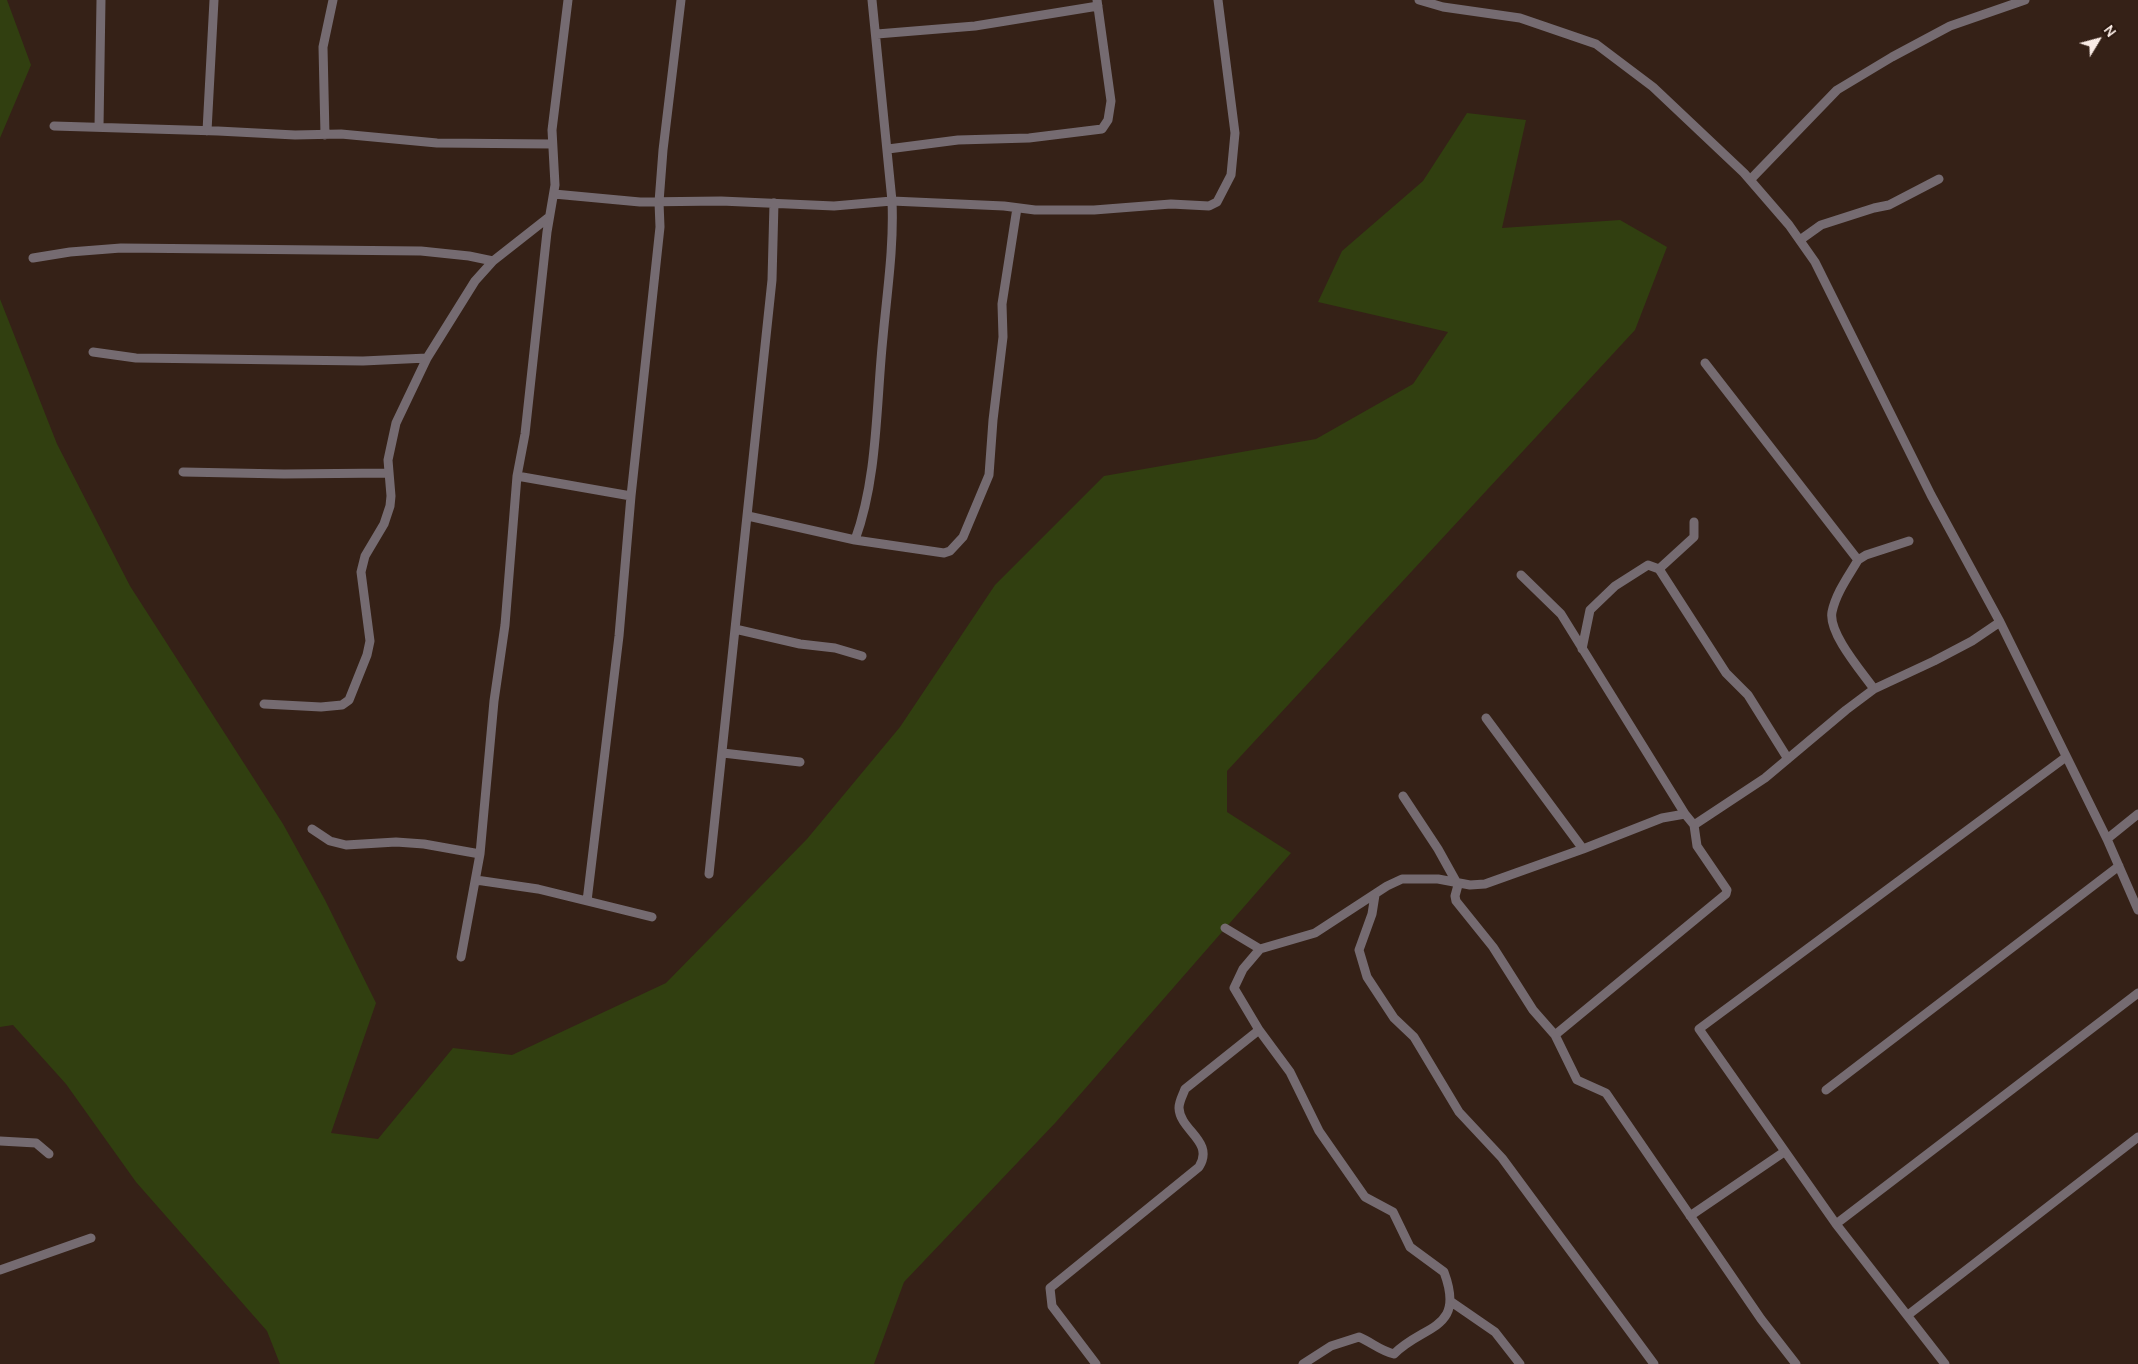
<!DOCTYPE html>
<html>
<head>
<meta charset="utf-8">
<style>
  body { margin:0 }
  #map { position:relative; width:2138px; height:1364px; overflow:hidden; background:#352117; font-family:Manrope,sans-serif }
  canvas { display:block }
  .north { position:absolute; left:2073px; top:15px; width:50px; height:50px; -webkit-text-stroke:4px #2a170e; paint-order:stroke; rotate:53deg; font-size:14px; font-weight:700; line-height:20px; text-align:center; color:#faece6 }
  .north::after { content:''; display:block; margin:auto; width:18px; height:22px; background:#faece6; clip-path:polygon(50% 0,100% 100%,50% 72%,0 100%) }
</style>
</head>
<body>
<div id="map">
<canvas width="2138" height="1364"></canvas>
<div class="north">N</div>
</div>
<script>
const context = document.querySelector('canvas').getContext('2d');
context.lineJoin = 'round';
function paint(path, color) { context.fillStyle = color; context.fill(path, 'evenodd'); }
function strokePath(path, color, width, dash) { context.strokeStyle = color; context.lineWidth = width; context.lineCap = dash ? 'butt' : 'round'; context.setLineDash(dash || []); context.stroke(path); }
paint(new Path2D(`
  M0,0H7L31,65L0,138Z
  M1467,113L1526,120L1502,228L1620,220L1667,247L1635,330L1227,771V812L1291,853L1056,1122L904,1282L874,1364H280L267,1331L136,1182L66,1084L13,1025L0,1027V299L57,444L130,586L283,824L325,900L376,1003L331,1133L378,1139L453,1048L512,1055L666,983L807,839L900,727L995,585L1104,476L1316,439L1413,384L1448,332L1318,302L1342,251L1423,181Z`), '#313f10');
strokePath(new Path2D(`
  M1419,0L1443,7L1520,18L1596,44L1653,87L1744,173L1789,225L1815,262L1931,495L2000,622L2107,839L2138,910
  M877,34L975,26L1098,6
  M54,126L218,131L295,135L341,134L437,143L551,144
  M99,127L101,0
  M207,131L214,0
  M325,135L323,47L333,0
  M888,149L958,140L1029,138L1102,129L1108,120L1111,101L1097,0
  M1750,180L1837,90L1892,57L1950,26L2025,0
  M554,194L640,202L721,201L834,206L892,201L872,0
  M1800,240L1821,225L1874,208L1889,205L1939,179
  M33,258L70,252L121,248L421,251L469,256L493,261
  M93,352L136,358L363,361L427,358
  M1705,363L1858,560C1848,577 1836,593 1832,612C1828,633 1862,672 1874,689
  M183,472L284,474L389,473
  M517,476L631,496L660,227L659,202L663,150L681,0
  M631,496L619,636L587,901L652,917
  M748,516L855,540L944,553L950,551L963,537L989,475L993,420L1003,337L1002,304L1017,208
  M855,540C878,477 876,404 883,337C887,292 894,247 892,201L1004,206L1035,210H1094L1171,204L1209,206L1217,202L1231,175L1235,133L1218,0
  M1858,560L1866,555L1909,541
  M1659,569L1726,673L1748,695L1788,759
  M1521,575L1561,614L1685,814
  M735,629L800,644L835,648L862,656
  M1582,649L1590,610L1615,586L1648,565L1659,569L1694,537V522
  M264,704L321,707L342,705L349,700L367,655L370,641L361,572L365,556L384,524L390,506L391,496L388,460L396,423L427,358L475,281L493,261L549,217
  M1486,718L1583,849L1662,818L1685,814L1694,825L1697,846L1727,890L1726,894L1555,1035
  M723,753L800,762
  M1403,796L1438,849L1458,885L1455,896L1456,901L1493,947L1533,1010L1555,1035L1577,1080L1606,1093L1761,1319L1796,1364
  M1694,825L1765,778L1846,710L1874,689L1934,661L1972,641L2000,622
  M312,829L330,841L346,845L396,842L424,844L480,854
  M2107,839L2138,814
  M709,874L772,280L774,203
  M476,880L538,889L587,901
  M1375,895L1372,914L1359,950L1367,977L1394,1018L1414,1037L1459,1112L1502,1158L1654,1364
  M1225,928L1260,949L1315,933L1387,886L1402,879H1438L1470,885L1485,884L1583,849
  M461,957L480,854L494,701L505,625L517,476L525,434L547,232L555,185L552,130L568,0
  M1259,1030L1290,1072L1319,1131L1365,1197L1393,1212L1410,1247L1444,1272C1466,1331 1423,1324 1394,1354C1379,1350 1373,1343 1359,1337L1331,1346L1303,1364
  M1826,1090L2119,866
  M0,1141L36,1143L49,1154
  M1690,1216L1784,1152
  M1836,1224L2138,993
  M0,1270L91,1238
  M1450,1301L1495,1332L1520,1364
  M1908,1315L2138,1137
  M1096,1364L1052,1306L1050,1288L1199,1167C1215,1141 1180,1131 1179,1108C1179,1101 1183,1095 1185,1089L1259,1030L1234,988L1243,969L1260,949
  M1945,1364L1836,1224L1699,1029L2066,757`), '#756b71', 9);
</script>
</body>
</html>
